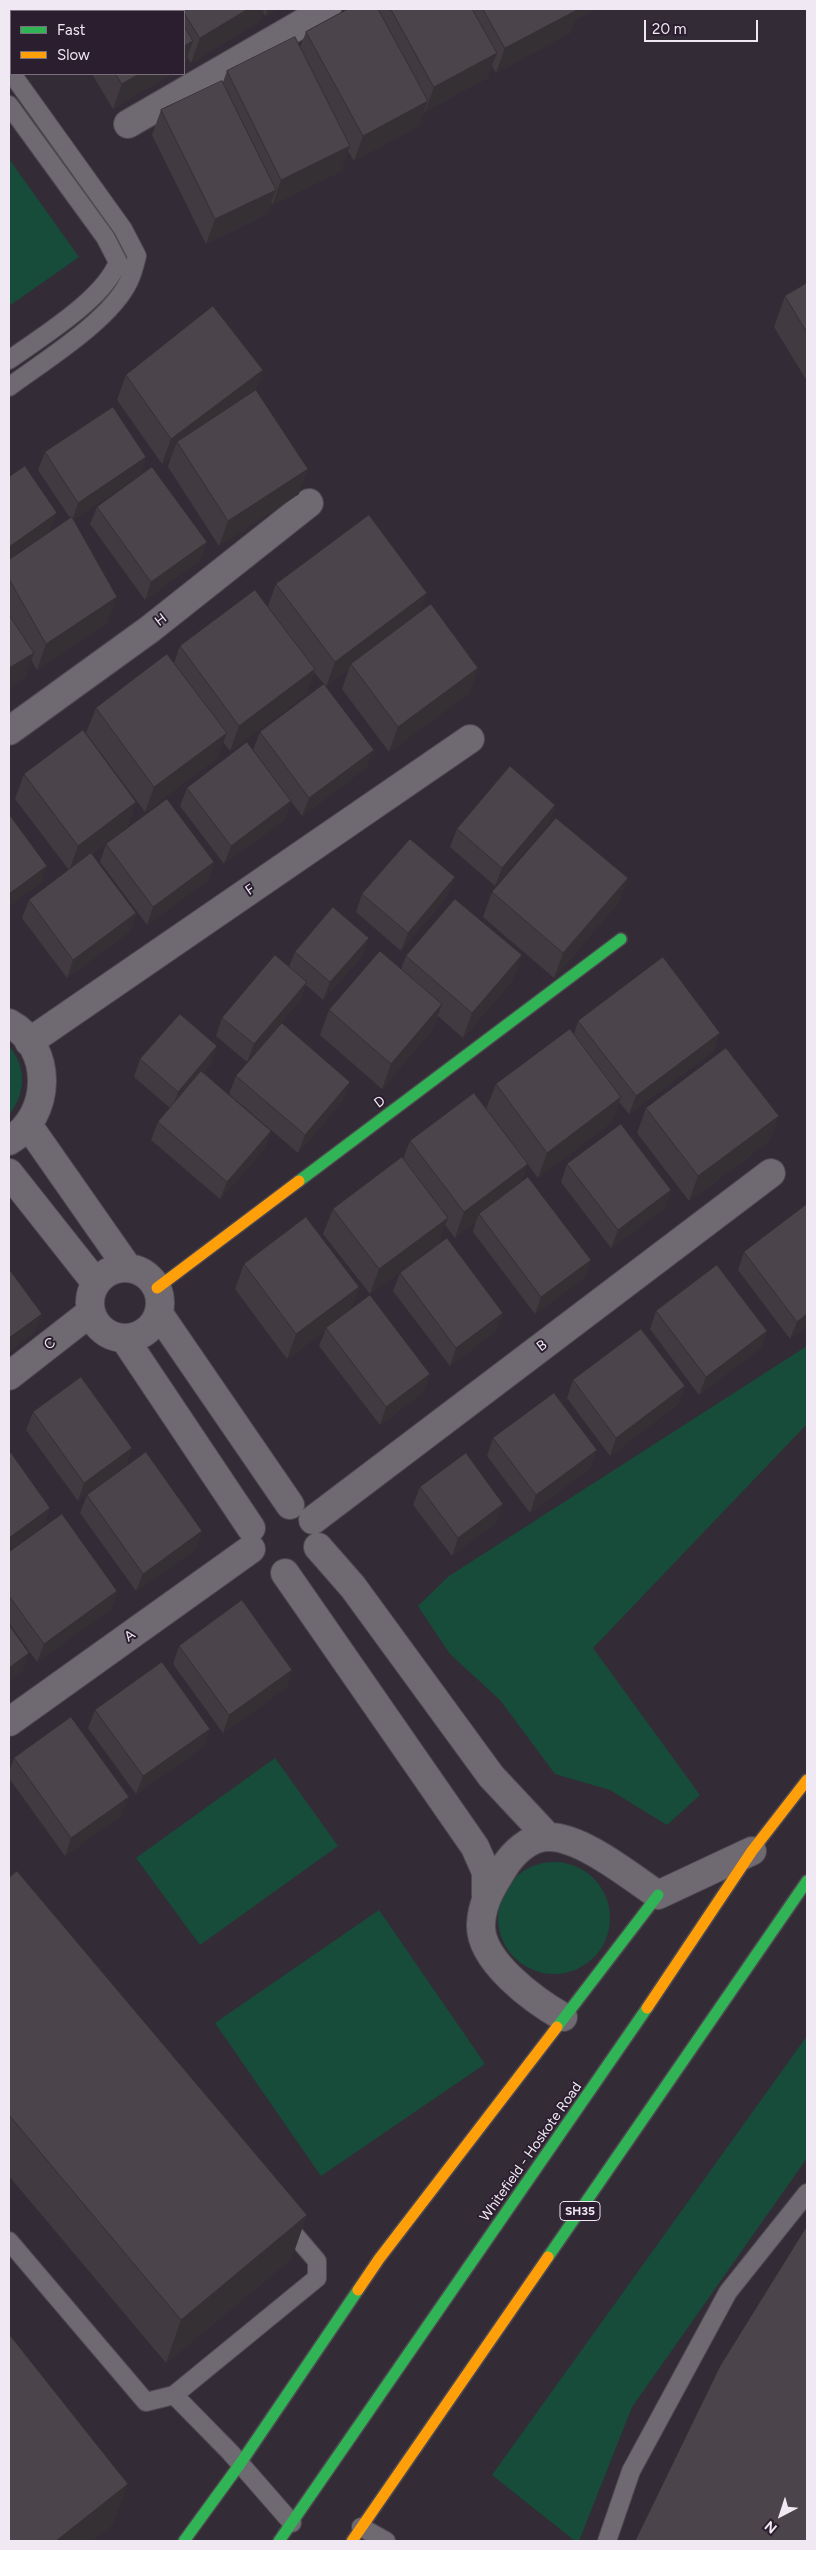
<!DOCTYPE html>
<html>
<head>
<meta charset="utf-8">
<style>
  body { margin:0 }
  #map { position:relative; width:816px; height:2550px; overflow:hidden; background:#332c36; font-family:Figtree,sans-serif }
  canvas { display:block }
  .frame { position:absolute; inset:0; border:10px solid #f0e8f3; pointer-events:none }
  .legend { position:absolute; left:10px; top:10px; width:175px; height:65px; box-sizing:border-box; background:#2b1f2f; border:1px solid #7a6f7d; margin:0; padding:6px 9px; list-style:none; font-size:15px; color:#f0e8f3 }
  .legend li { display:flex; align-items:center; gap:10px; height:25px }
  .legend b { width:25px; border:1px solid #7a6f7d }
  .north { position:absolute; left:756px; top:2490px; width:50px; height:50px; -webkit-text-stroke:4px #2b1f2f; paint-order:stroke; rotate:220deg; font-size:14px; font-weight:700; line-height:20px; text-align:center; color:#f0e8f3 }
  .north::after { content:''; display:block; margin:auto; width:18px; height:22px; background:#f0e8f3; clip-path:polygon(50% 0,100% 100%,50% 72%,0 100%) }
  .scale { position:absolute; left:644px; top:20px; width:114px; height:22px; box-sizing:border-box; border:2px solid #f0e8f3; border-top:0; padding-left:6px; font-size:15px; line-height:18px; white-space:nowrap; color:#f0e8f3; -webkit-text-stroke:4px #2b1f2f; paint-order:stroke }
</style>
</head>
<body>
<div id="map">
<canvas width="816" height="2550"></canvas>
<div class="frame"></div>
<ul class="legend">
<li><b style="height:6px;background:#30b455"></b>Fast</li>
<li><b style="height:6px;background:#ff9f0a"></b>Slow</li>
</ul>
<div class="north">N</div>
<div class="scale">20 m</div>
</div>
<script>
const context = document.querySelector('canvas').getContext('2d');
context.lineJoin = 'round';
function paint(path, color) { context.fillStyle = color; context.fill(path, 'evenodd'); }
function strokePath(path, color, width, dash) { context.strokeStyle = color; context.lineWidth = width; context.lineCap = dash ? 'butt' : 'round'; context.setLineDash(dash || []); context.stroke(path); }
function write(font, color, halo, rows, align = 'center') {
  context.font = font + ' Figtree,sans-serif'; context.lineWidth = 4; context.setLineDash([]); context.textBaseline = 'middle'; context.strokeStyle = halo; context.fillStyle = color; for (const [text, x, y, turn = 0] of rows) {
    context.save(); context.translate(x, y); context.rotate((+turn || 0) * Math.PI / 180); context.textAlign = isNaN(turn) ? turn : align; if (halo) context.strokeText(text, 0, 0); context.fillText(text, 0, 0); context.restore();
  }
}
paint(new Path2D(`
  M9,159L79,257L9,306Z
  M9,1046C27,1067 26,1093 9,1115Z
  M807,1346V1424L593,1648L700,1795L667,1825L610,1790L555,1774L500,1700L450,1654L418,1606L449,1576Z
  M275,1758L338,1846L200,1945L136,1858Z
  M498 1918a56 56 0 1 1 112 0a56 56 0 1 1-112 0Z
  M379,1910L485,2064L321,2176L215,2023Z
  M807,2036V2158L632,2407L579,2541H575L492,2475Z`), '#164c39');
const lane = new Path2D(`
  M9,105L105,237L118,262C104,299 41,337 9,360
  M9,387C44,361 111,320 129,281C133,273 135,264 137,256L123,229L12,74
  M283,2221L317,2261V2278L174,2395L230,2452L292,2523
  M9,2241L146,2402L174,2395
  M361,2527L386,2541
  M607,2541L631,2471L728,2292L807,2193`);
const street = new Path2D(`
  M128,124L327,9
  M9,731L150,629L309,503
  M9,1023C54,1047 52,1116 9,1141
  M29,1042L470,739
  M28,1125L128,1268
  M9,1173L96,1283
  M90 1303a35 35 0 1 1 70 0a35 35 0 1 1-70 0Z
  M159,1314L290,1505
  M124,1338L251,1528
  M9,1376L91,1312
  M313,1520L771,1173
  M318,1547L353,1587L491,1776L548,1837
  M285,1573L475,1847L486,1872V1896
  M9,1722L251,1549
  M563,2017C535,2001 479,1961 481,1924C482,1902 492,1887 503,1869C512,1854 529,1837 548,1837C581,1836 631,1877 658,1895L752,1851`);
const fast = new Path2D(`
  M299,1181L621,939
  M557,2027L658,1895
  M548,2257L807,1881
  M184,2541L240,2464L358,2290
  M279,2541L647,2008`);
const slow = new Path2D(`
  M157,1288L299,1181
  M647,2008L752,1851L807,1780
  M358,2290L379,2259L557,2027
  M352,2541L548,2257`);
strokePath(lane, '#4e4850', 20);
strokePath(street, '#4e4850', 30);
strokePath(fast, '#4e4850', 14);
strokePath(slow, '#4e4850', 14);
strokePath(lane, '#6f6a71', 18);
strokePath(street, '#6f6a71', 28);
strokePath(fast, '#30b455', 11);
strokePath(slow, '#ff9f0a', 11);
paint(new Path2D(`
  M70,9H278L265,16L263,12L259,22L191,63L187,57L184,65V11H69Z
  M348,9H597L575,20L570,33L496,73L492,66L487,78L425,112L424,111L419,126L354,161L348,151L341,171L272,205L271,202L266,215L206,244L152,135L161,110L223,82L227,71L300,47L306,32Z
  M92,74H171L113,109Z
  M807,283V381L774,327L785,296Z
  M263,370L255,391L299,494L219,546L168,467L171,457L162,464L117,400L126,375Z
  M45,452L146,457L140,475L73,520L108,622L37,670L31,660L25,678L9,688V477L50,531L21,551L70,518L38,470Z
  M97,507L207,542L200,560L145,600L90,524Z
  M276,584L420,613L478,668L469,693L389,752L342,689L349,669L326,686L367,767L302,816L253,750L260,732L324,684L314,672L306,694L230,751L223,742L217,758L145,812L86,733L96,708L174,663L180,646L268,606Z
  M24,774L136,802L127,827L92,854L136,913L130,931L67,978L22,918L29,900L69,870L15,799Z
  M187,788L291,801L285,819L224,864L180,806Z
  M555,805L549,823L495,886L450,847L457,829Z
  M106,844L214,862L208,880L147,925L100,862Z
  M628,878L618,903L554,978L483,917L492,892Z
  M362,894L448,895L401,951L356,912Z
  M295,952L362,956L323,1000L306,985L300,1000L247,1062L216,1036L222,1018L289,967Z
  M406,956L513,980L463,1038L438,1016L433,1029L382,1089L320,1035L329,1010L401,969Z
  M578,1021L714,1051L629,1114L619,1102L612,1122L538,1178L486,1109L496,1084L574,1034Z
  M140,1059L211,1064L203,1072L271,1131L264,1149L220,1199L151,1140L158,1122L170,1108L134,1077Z
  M236,1076L343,1100L298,1153L229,1094Z
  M646,1108L779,1116L769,1141L689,1201L637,1133Z
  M410,1141L521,1182L591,1260L584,1278L535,1314L473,1232L476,1221L455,1238L445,1225L439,1243L370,1294L323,1234L333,1209L403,1159Z
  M567,1164L671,1190L665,1208L611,1248L561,1182Z
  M807,1204V1327L790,1339L738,1270L744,1252Z
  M244,1264L359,1287L351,1308L430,1374L423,1392L380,1425L319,1346L325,1331L287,1359L235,1289Z
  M400,1273L496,1331L450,1366L393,1291Z
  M656,1311L767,1331L761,1348L699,1395L650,1329Z
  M573,1380L685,1386L678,1404L610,1456L567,1398Z
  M33,1412L126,1466L78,1501L26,1430Z
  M493,1438L597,1450L590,1468L530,1513L487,1456Z
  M420,1487L497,1521L452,1556L413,1505Z
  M87,1495L196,1549L136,1591L80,1513Z
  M9,1552L117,1591L111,1609L37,1662L9,1623Z
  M179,1646L292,1670L286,1688L223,1733L173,1664Z
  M95,1710L210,1729L203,1747L136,1794L88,1728Z
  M14,1758L122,1815L65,1856L9,1778V1772Z
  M9,1878L292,2258L166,2363L9,2176Z`), '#413a40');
paint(new Path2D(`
  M64,9H70L64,11Z
  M248,9H264L259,22L191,63L200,38Z
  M268,9H278L265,16Z
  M579,9H597L575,20L570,33L496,73L505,48Z
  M193,41L184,65V46Z
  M497,53L487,78L425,112L434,87Z
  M139,74H171L113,109L122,84Z
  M428,101L419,126L354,161L363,136Z
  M350,146L341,171L272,205L281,180Z
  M276,190L266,215L206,244L215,219Z
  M263,370L254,395L177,442L171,457L162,464L171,439Z
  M146,457L140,475L72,521L78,503Z
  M308,469L299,494L219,546L228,521Z
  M57,513L50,531L9,560V547Z
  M207,542L200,560L145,600L151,582Z
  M427,593L418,618L351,664L349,669L326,687L335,662Z
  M117,597L108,622L37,670L46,644Z
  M34,653L25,678L9,688V668Z
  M478,668L469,693L389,752L398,727Z
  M315,669L306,694L230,751L239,726Z
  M227,733L217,758L145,812L154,787Z
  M374,750L367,767L302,816L309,798Z
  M291,801L285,819L224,864L231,846Z
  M136,802L127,827L69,871L78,846Z
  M555,805L549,823L495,886L502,868Z
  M214,862L208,880L147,925L153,907Z
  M47,866L41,883L9,907V894Z
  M455,877L448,895L401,951L408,933Z
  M628,878L618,903L554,978L563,953Z
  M136,913L130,931L67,978L73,960Z
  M369,938L362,956L323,1000L330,982Z
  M522,955L513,980L463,1038L472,1013Z
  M307,982L300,1000L247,1062L254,1044Z
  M442,1004L433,1029L382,1089L391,1064Z
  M720,1033L714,1051L629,1114L636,1096Z
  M217,1046L211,1064L172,1109L178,1092Z
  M350,1082L343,1100L298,1153L305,1135Z
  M621,1097L612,1122L538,1178L547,1153Z
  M779,1116L769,1141L689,1201L698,1176Z
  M271,1131L264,1149L220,1199L227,1182Z
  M528,1164L519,1189L479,1214L476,1221L455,1238L464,1212Z
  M671,1190L665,1208L611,1248L618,1230Z
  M448,1218L439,1243L370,1294L379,1269Z
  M591,1260L584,1278L535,1314L541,1297Z
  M359,1287L350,1312L326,1328L325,1331L287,1359L296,1334Z
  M503,1313L496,1331L450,1366L456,1348Z
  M42,1314L35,1332L9,1352V1338Z
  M807,1314V1327L790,1339L797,1322Z
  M767,1331L761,1348L699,1395L706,1377Z
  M430,1374L423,1392L380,1425L386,1407Z
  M685,1386L678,1404L610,1456L616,1438Z
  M132,1448L126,1466L78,1501L84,1483Z
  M597,1450L590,1468L530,1513L536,1495Z
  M503,1504L497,1521L452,1556L458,1538Z
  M50,1508L44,1526L9,1551V1538Z
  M202,1531L196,1549L136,1591L143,1574Z
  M117,1591L111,1609L37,1662L44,1644Z
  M29,1653L23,1671L9,1681V1668Z
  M292,1670L286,1688L223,1733L229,1715Z
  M210,1729L203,1747L136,1794L143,1776Z
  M129,1797L122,1815L65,1856L71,1838Z
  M307,2215L292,2258L166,2363L181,2320Z
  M128,2484L113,2525L93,2541H56Z`), '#353034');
const building = new Path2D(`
  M76,9H173L175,11H78Z
  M182,9H248L200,38Z
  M348,9H378L428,101L363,136L306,32Z
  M391,9H472L497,53L434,87Z
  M483,9H579L505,48Z
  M184,26L193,41L184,46Z
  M295,37L350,146L281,180L227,71Z
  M116,74H139L122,84Z
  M222,81L276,190L215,219L161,110Z
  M807,283V333L785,296Z
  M213,306L263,370L171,439L126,375Z
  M256,390L308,469L228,521L177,442Z
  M113,407L146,457L78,503L45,452Z
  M25,466L57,513L9,547V477Z
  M152,467L207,542L151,582L97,507Z
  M369,515L427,593L335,662L276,584Z
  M72,517L117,597L46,644L9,579V560Z
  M255,590L315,669L239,726L180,646Z
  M431,604L478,668L398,727L351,664Z
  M9,615L34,653L9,668Z
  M167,654L227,733L154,787L96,708Z
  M324,684L374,750L309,798L260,732Z
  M83,730L136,802L78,846L24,774Z
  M247,742L291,801L231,846L187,788Z
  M510,766L555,805L502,868L457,829Z
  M167,799L214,862L153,907L106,844Z
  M9,814L47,866L9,894Z
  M556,818L628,878L563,953L492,892Z
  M410,839L455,877L408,933L362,894Z
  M91,853L136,913L73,960L29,900Z
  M455,899L522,955L472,1013L406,956Z
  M333,907L369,938L330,982L295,952Z
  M380,951L442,1004L391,1064L329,1010Z
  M275,955L307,982L254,1044L222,1018Z
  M663,957L720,1033L636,1096L578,1021Z
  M180,1014L217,1046L178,1092L140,1059Z
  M282,1023L350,1082L305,1135L236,1076Z
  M570,1029L621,1097L547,1153L496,1084Z
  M726,1048L779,1116L698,1176L646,1108Z
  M201,1071L271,1131L227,1182L158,1122Z
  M474,1093L528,1164L464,1212L410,1141Z
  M621,1124L671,1190L618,1230L567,1164Z
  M402,1157L448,1218L379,1269L333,1209Z
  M528,1177L591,1260L541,1297L479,1214Z
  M807,1204V1314L797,1322L744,1252Z
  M306,1217L359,1287L296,1334L244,1264Z
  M447,1238L503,1313L456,1348L400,1273Z
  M717,1265L767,1331L706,1377L656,1311Z
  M9,1269L42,1314L9,1338Z
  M370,1295L430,1374L386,1407L326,1328Z
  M641,1329L685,1386L616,1438L573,1380Z
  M81,1377L132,1448L84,1483L33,1412Z
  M554,1393L597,1450L536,1495L493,1438Z
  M9,1450L50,1508L9,1538Z
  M146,1452L202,1531L143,1574L87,1495Z
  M466,1453L503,1504L458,1538L420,1487Z
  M62,1514L117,1591L44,1644L9,1596V1552Z
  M242,1600L292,1670L229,1715L179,1646Z
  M9,1625L29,1653L9,1668Z
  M162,1662L210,1729L143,1776L95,1710Z
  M71,1717L129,1797L71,1838L14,1758Z
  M17,1871L307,2215L181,2320L9,2115V1878Z
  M807,2226V2541H635L720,2366Z
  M9,2334L128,2484L56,2541H9Z`);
paint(building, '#4c444b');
strokePath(building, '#353034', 1);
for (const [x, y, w] of [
  [580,2211,40]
]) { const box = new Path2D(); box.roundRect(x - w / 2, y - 9.5, w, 19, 4); context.fillStyle = '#2b1f2f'; context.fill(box); strokePath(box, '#f0e8f3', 1); }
write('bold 12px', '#f0e8f3', null, [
  ["SH35",580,2211]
]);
write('14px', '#f0e8f3', '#2b1f2f', [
  ["H",161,620,-38],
  ["F",250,890,-34],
  ["D",380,1102,-37],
  ["C",50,1344,-38],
  ["B",542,1346,-37],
  ["A",130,1636,-36],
  ["Whitefield - Hoskote Road",531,2152,-55]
]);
</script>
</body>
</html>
